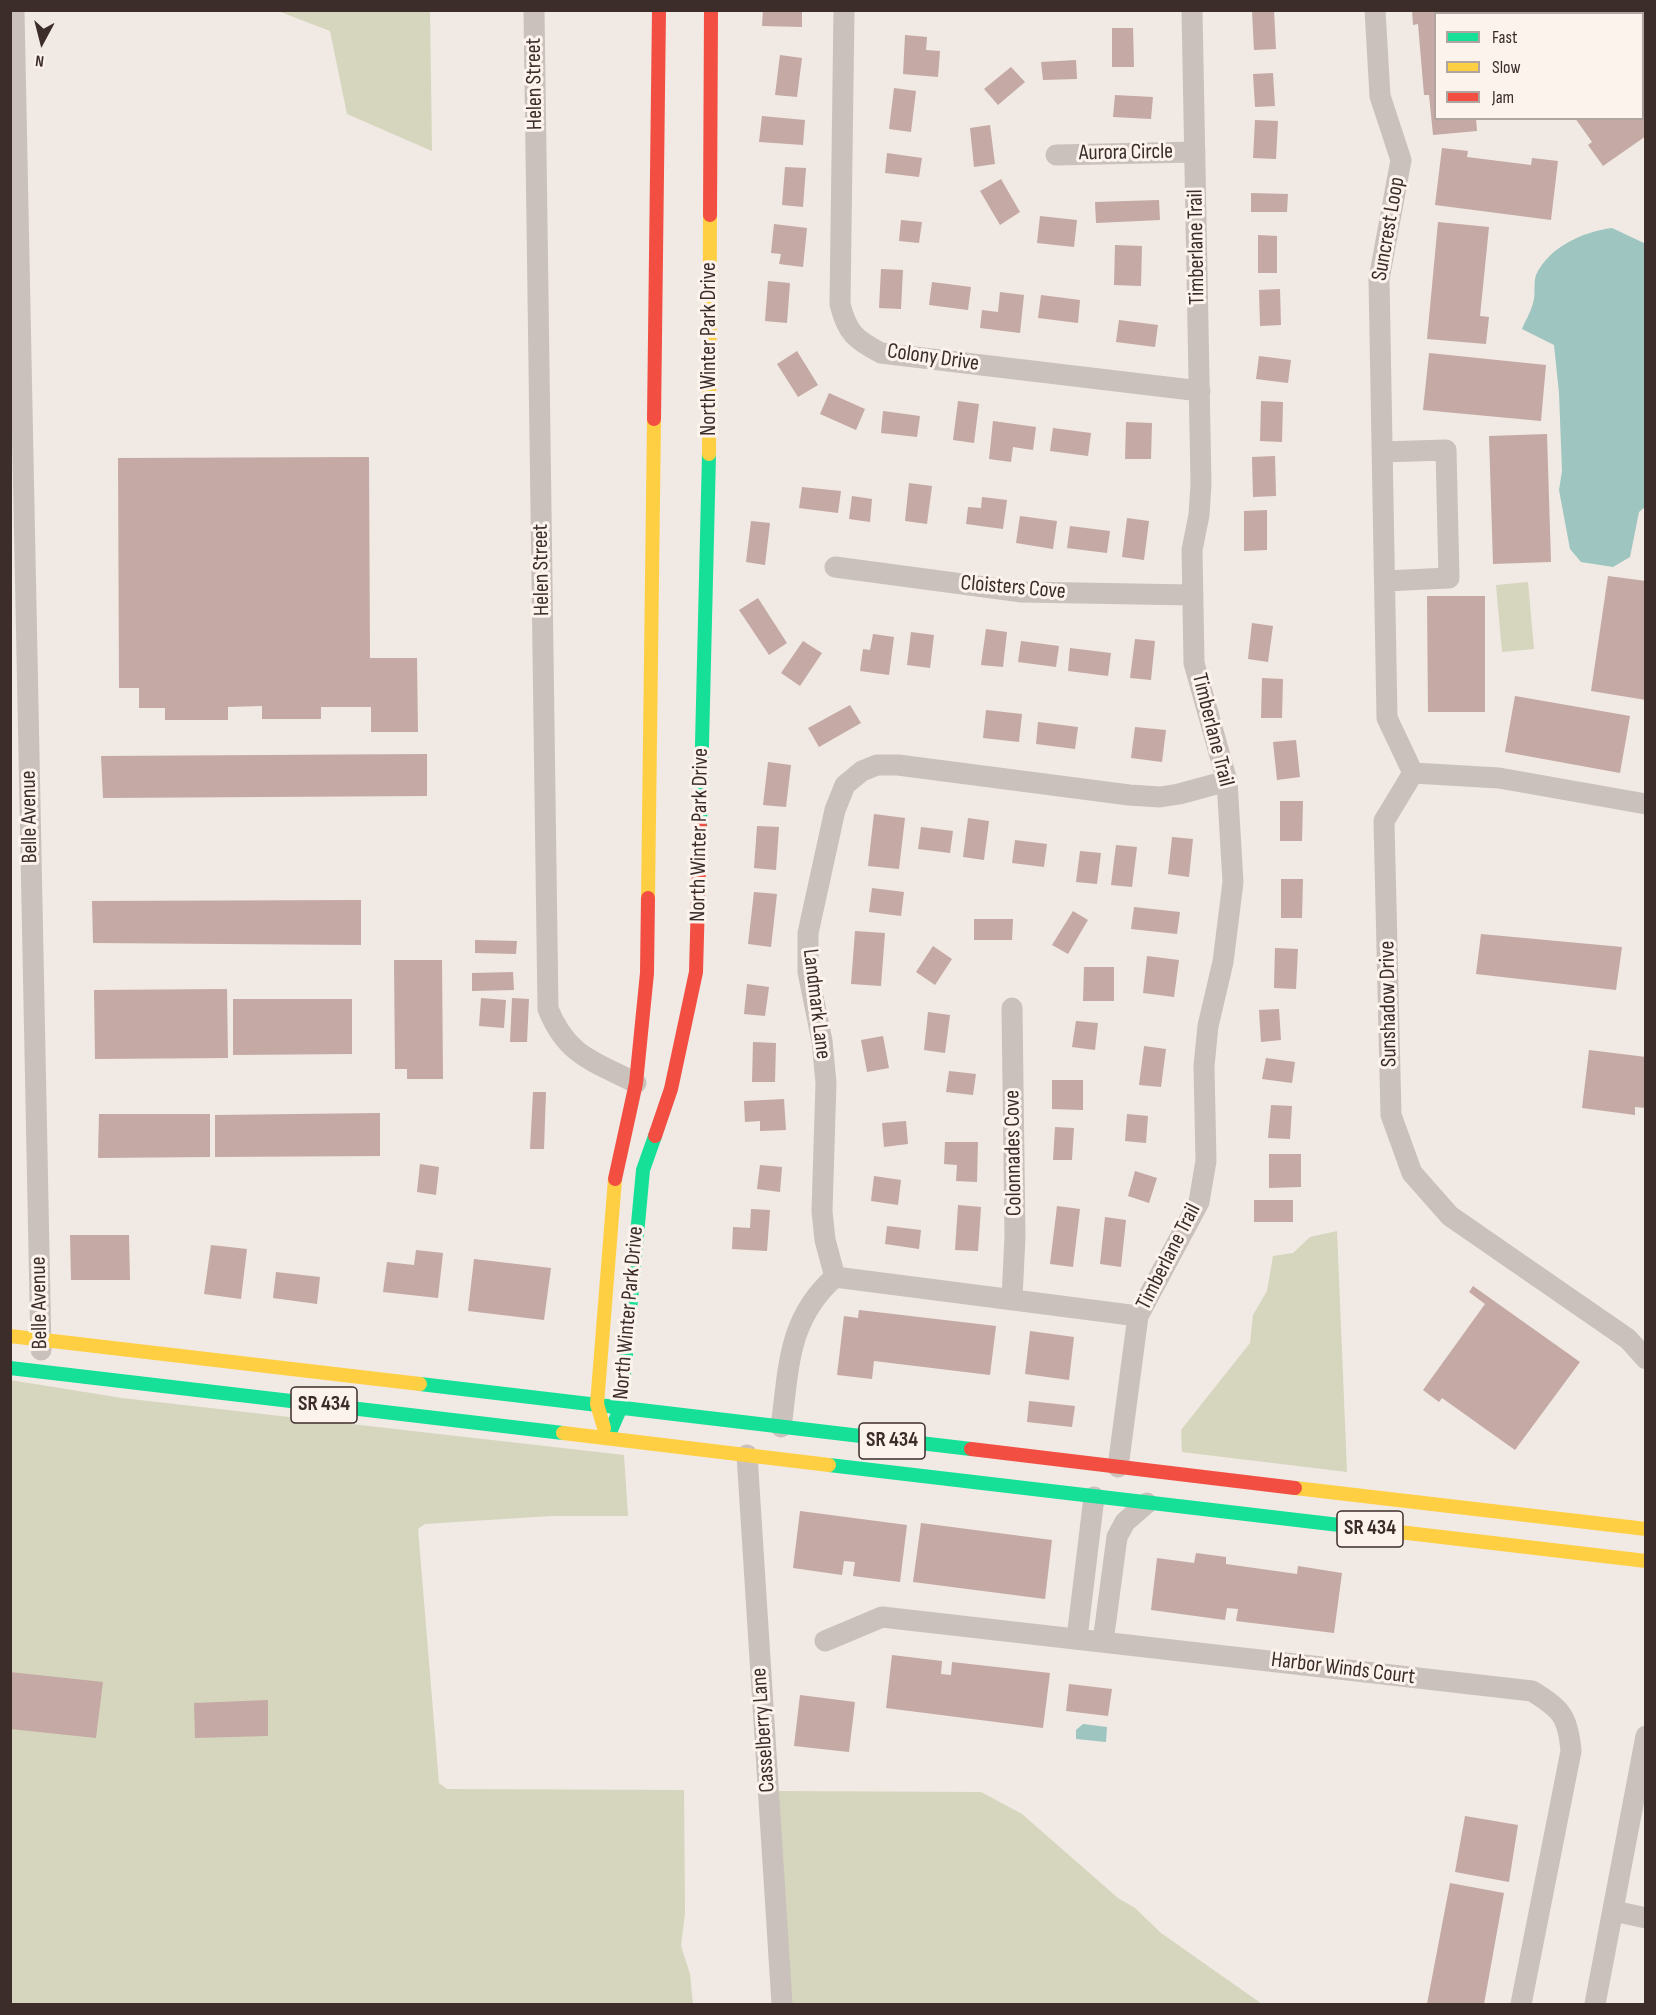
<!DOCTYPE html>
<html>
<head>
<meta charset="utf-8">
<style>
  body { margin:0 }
  #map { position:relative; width:1656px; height:2015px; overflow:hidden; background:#f0e9e4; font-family:"Sofia Sans Condensed",sans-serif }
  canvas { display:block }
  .frame { position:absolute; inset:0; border:12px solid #3c2d2a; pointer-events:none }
  .legend { position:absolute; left:1434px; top:12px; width:210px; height:108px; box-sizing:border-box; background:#fcf3ed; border:2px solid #afa49f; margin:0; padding:8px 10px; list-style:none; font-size:18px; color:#3c2d2a }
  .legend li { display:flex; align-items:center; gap:12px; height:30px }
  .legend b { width:30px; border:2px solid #afa49f }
  .north { position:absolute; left:12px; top:12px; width:60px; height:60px; -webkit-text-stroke:4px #fcf3ed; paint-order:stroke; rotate:187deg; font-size:16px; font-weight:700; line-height:24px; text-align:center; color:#3c2d2a }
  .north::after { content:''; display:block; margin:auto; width:21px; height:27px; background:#3c2d2a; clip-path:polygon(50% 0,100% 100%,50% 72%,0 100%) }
</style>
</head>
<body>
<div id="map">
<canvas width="1656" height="2015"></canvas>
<div class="frame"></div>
<ul class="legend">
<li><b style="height:8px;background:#16e098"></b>Fast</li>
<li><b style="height:8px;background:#ffcf43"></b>Slow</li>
<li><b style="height:8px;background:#f24e42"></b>Jam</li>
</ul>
<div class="north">N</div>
</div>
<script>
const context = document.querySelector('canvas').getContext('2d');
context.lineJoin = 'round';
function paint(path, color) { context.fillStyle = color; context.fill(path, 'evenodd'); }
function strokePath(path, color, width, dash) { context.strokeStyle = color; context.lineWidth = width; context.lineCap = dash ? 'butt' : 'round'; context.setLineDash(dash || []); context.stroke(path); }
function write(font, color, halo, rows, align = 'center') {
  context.font = font + ' "Sofia Sans Condensed",sans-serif'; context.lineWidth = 6; context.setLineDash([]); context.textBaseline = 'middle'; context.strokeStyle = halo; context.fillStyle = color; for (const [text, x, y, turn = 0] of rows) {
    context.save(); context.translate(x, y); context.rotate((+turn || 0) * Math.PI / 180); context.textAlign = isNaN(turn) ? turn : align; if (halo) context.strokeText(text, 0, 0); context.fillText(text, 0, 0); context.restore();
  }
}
paint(new Path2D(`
  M278,11H430L432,151L347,114L330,31Z
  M1528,582L1534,649L1502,652L1496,585Z
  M1337,1231L1347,1472L1182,1452L1181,1430L1250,1343L1253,1315L1267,1291L1273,1256L1293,1253L1310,1237Z
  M10,1380L122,1398L624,1455L628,1516H551L425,1524L418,1529L439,1783L447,1789L684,1790L685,1913L681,1946L690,1974L693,2004H11Z
  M778,1791L981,1792L1022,1814L1118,1898L1135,1908L1161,1933L1262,2004H791Z`), '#d5d6bd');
paint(new Path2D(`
  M1612,228L1646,244L1645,507L1639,512L1630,557L1613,567L1581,562L1570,549L1559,490L1562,471L1559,393L1554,345L1522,329C1525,321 1531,312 1533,303C1536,295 1533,284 1536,275C1550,246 1583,232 1612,228Z
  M1083,1724L1107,1727L1106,1742L1076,1739V1730Z`), '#9ec5bf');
paint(new Path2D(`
  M763,10H802V27L762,26Z
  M1274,10L1276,49L1254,50L1252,11Z
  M1412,10H1466V14H1436V118H1476L1477,131L1433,135L1429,95H1424L1418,24L1413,25Z
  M1112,28H1133L1134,67H1112Z
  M905,35L927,37L926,50L940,51L938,77L903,74Z
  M780,55L802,58L797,97L775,95Z
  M1076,60L1077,79L1043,80L1041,62Z
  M1011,67L1025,82L998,105L984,89Z
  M1273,73L1275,106L1255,107L1253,74Z
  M894,88L916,91L911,132L889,129Z
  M1115,95L1153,97L1151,119L1113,117Z
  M762,116L805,120L803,145L759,142Z
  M1575,118H1644L1646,136L1603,166L1588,145L1592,142Z
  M1255,120L1278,121L1276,159L1253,158Z
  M990,125L995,164L974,167L970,128Z
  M1442,148L1468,151L1467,157L1531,165L1532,158L1558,161L1551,220L1435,205Z
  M887,153L922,158L919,177L885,173Z
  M785,167L806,168L803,207L782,205Z
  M1001,179L1020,212L1000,225L980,191Z
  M1251,193L1288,194L1287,212H1251Z
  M1159,200L1160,220L1096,223L1095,202Z
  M1040,216L1077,220L1074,247L1037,243Z
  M901,220L922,222L919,243L899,241Z
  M1438,222L1489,227L1480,316L1489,317L1486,344L1427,339Z
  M774,224L807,228L803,267L779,264L781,254L771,253Z
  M1258,235L1277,236V273H1258Z
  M1115,245L1142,246L1141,286L1114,285Z
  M881,269L903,270L901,309L879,308Z
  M768,281L790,283L787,323L765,321Z
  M932,282L971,287L968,310L929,305Z
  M1280,289L1281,325L1260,326L1259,290Z
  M1000,292L1024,295L1020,333L980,328L982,310L998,312Z
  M1041,295L1080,300L1078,323L1038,318Z
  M1119,320L1158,325L1155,347L1116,342Z
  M797,351L818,385L798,397L777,364Z
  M1429,353L1546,365L1541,421L1423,410Z
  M1259,356L1291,360L1288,383L1256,379Z
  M829,393L865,409L856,430L820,414Z
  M958,401L979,404L974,443L953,440Z
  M1261,401L1283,402L1282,442L1260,441Z
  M883,411L920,416L917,437L881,433Z
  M993,421L1036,427L1033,450L1013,447L1011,462L989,459Z
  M1126,422L1152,423L1151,459H1125Z
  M1053,428L1091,433L1088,456L1050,451Z
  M1547,434L1551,562L1493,564L1489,436Z
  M1275,456L1276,496L1253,497L1252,457Z
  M369,457L370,658H417L418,732H371V707H321V719H262V706L228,707V720H165V708H139V688H119L118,458Z
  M909,483L932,486L927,524L905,521Z
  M802,487L841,491L838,513L799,508Z
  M852,496L872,499L870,522L849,519Z
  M982,497L1007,500L1003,529L966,524L968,507L981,508Z
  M1267,510V550L1244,551V511Z
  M1020,516L1057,521L1053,549L1016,543Z
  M1127,518L1149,521L1144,560L1122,557Z
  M751,521L770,523L765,565L746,562Z
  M1070,526L1110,531L1107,553L1067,548Z
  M1608,576L1646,581V700L1591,691Z
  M1427,596H1485V712H1428Z
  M758,598L787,643L769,655L739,610Z
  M1252,623L1273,626L1268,662L1248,659Z
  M986,629L1007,632L1003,667L981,665Z
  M911,632L934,635L930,668L907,665Z
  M873,634L894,637L889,675L860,671L863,649L870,650Z
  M1135,639L1155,641L1151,680L1130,678Z
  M803,641L822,653L800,686L781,673Z
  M1021,641L1059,646L1056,667L1018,662Z
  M1070,648L1111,653L1108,676L1068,671Z
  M1262,678L1283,679L1282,718H1261Z
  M1515,696L1630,716L1620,773L1505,752Z
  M850,705L861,723L819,747L808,728Z
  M986,710L1022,714L1019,742L983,738Z
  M1038,722L1078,727L1075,749L1036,744Z
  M1135,727L1166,730L1162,762L1131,758Z
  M1296,740L1300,777L1277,780L1273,742Z
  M427,754V796L103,798L101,756Z
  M768,762L791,765L786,807L763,805Z
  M1280,801H1303L1302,841H1280Z
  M874,814L905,818L899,869L868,866Z
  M968,818L989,821L984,860L963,857Z
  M757,826L779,827L776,870L754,868Z
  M921,827L953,831L950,853L918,849Z
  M1172,837L1193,839L1189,877L1168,874Z
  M1015,840L1047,844L1044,867L1012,863Z
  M1116,845L1137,847L1132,887L1111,885Z
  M1080,851L1101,853L1097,884L1076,882Z
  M1281,879H1303L1302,918H1281Z
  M872,888L904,892L901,916L869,912Z
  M754,892L777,894L771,947L748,944Z
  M361,900V945L93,943L92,901Z
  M1134,907L1180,912L1177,934L1131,929Z
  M1073,911L1088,920L1068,954L1052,945Z
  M974,919H1013L1012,940H974Z
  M855,931L885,933L881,986L851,984Z
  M1481,934L1622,947L1616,990L1476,974Z
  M475,940L517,941L516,954L475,953Z
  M933,946L952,959L935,985L916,972Z
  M1275,948L1298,949L1296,989L1274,988Z
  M1147,956L1179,960L1174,997L1143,993Z
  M394,960H442L443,1079H407V1069H395Z
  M1084,967H1114V1001H1083Z
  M513,972L514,990L472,991V973Z
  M747,984L769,987L765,1016L744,1014Z
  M227,989L228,1058L95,1059L94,990Z
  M481,998L506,1000L504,1028L479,1026Z
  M512,998L529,999L527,1042H510Z
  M233,999H352V1054L233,1055Z
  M1279,1009L1281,1040L1261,1042L1259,1010Z
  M928,1012L950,1015L945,1053L924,1050Z
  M1076,1021L1098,1023L1095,1050L1072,1047Z
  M883,1036L889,1068L867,1072L861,1040Z
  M753,1042L776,1043L775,1082H752Z
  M1144,1046L1166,1049L1161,1087L1139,1085Z
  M1589,1050L1646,1057V1108L1635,1107V1115L1582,1108Z
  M1266,1058L1295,1062L1292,1083L1262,1079Z
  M949,1071L976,1074L973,1095L946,1092Z
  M1052,1080H1083V1110L1052,1109Z
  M533,1092H546L544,1149H530Z
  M784,1099L786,1130L760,1131V1121L745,1122L744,1101Z
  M1271,1105L1292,1106L1290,1139L1268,1138Z
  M380,1113V1156L215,1157V1115Z
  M99,1114H210V1157L98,1158Z
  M1127,1114L1148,1116L1146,1143L1125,1141Z
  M906,1121L908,1144L884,1147L882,1123Z
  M1055,1127L1074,1128L1072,1160H1053Z
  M945,1142H978L977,1182L956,1181L957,1165L944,1164Z
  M1269,1154H1301V1187L1269,1188Z
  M420,1164L439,1167L436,1195L417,1192Z
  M760,1165L782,1167L780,1192L757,1189Z
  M1135,1171L1157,1178L1149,1203L1128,1196Z
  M874,1176L901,1180L898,1205L871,1201Z
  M1254,1200H1293V1222H1254Z
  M958,1205L981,1207L978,1251L955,1250Z
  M1057,1206L1080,1209L1073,1267L1050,1264Z
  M751,1209L770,1210L767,1251L732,1249L733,1227L750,1228Z
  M1105,1217L1126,1220L1121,1267L1100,1264Z
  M887,1226L921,1230L919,1249L885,1244Z
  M70,1235H129L130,1280H71Z
  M211,1245L247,1249L241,1299L204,1294Z
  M416,1250L443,1253L438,1298L383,1292L387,1262L414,1265Z
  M474,1259L551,1268L544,1320L468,1311Z
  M276,1272L320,1277L317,1304L273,1298Z
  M1473,1286L1580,1362L1515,1450L1442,1398L1439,1402L1423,1390L1485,1304L1469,1292Z
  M859,1310L996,1326L990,1375L874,1361L872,1379L837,1375L844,1316L858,1318Z
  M1030,1331L1074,1337L1069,1380L1025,1374Z
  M1029,1401L1075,1406L1072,1427L1027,1422Z
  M800,1511L907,1525L900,1582L853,1576L855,1562L844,1561L842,1575L793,1568Z
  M921,1523L1052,1540L1045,1599L913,1582Z
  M1196,1553L1226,1557V1564L1297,1574L1298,1566L1342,1573L1334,1633L1236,1621L1238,1609L1227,1608L1225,1620L1151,1610L1157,1558L1194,1563Z
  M892,1655L942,1661L941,1674L951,1675L952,1662L1050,1673L1043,1728L886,1708Z
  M10,1672L103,1682L96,1738L10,1729Z
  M1069,1684L1112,1689L1108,1716L1066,1711Z
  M800,1695L855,1702L849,1752L794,1746Z
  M268,1700V1736L195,1738L194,1703Z
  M1465,1816L1518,1825L1509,1882L1455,1872Z
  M1450,1883L1504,1893L1484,2004H1427Z`), '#c5a9a4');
strokePath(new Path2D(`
  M14,10L41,1350
  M534,10L548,1009C567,1056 593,1061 636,1083
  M844,10L840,304C847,333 856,340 881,353L1200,391
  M1375,10L1380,96L1401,160L1379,279L1387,718L1413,773
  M1597,10L1601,14
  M1642,49L1646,51
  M1056,155L1195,152
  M1382,452L1446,450L1449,578L1385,581
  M835,567L1022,592L1192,595
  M1413,773L1384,821L1391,1115L1412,1173L1450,1216L1628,1339L1646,1359
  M1413,773L1499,778L1646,804
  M835,1277L825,1240L822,1211L826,1083L822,1041L808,972V933L835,810L845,785L862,771L877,765H898L1129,795L1160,797L1179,794L1227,781
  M835,1277L1138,1316
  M1012,1298L1015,1237L1012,1008
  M781,1427C789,1369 787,1319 835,1277
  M747,1455L782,2004
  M1118,1467L1138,1316L1199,1202L1206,1161L1204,1066L1208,1026L1223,962L1233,882L1227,781L1194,663L1192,550L1199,515L1201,484L1192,10
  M1077,1638L1094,1497
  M825,1641L882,1617L1532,1691C1561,1709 1568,1716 1571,1751L1521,2004
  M1103,1642L1117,1537L1125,1522L1147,1503
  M1614,1911L1646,1918
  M1595,2004L1646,1736`), '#cac1bd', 21);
strokePath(new Path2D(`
  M700,827L709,454
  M10,1368L563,1433
  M420,1384L971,1449
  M611,1430L621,1407L643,1170L655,1136
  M829,1465L1399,1532`), '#16e098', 14);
strokePath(new Path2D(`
  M709,454L710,215
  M648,898L654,419
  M10,1336L420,1384
  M604,1428L597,1404L615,1179
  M563,1433L829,1465
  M1295,1488L1646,1529
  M1399,1532L1646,1561`), '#ffcf43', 14);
strokePath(new Path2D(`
  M710,215L711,10
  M654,419L659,10
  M655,1136L671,1089L696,972L700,827
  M615,1179L636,1083L647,973L648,898
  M971,1449L1295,1488`), '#f24e42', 14);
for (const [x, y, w] of [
  [324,1405,66],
  [892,1441,66],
  [1370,1529,66]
]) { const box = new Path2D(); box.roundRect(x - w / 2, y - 18, w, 36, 4.5); context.fillStyle = '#fcf3ed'; context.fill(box); strokePath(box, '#3c2d2a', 1.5); }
write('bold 21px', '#3c2d2a', null, [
  ["SR 434",324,1405],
  ["SR 434",892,1441],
  ["SR 434",1370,1529]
]);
write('22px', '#3c2d2a', '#fcf3ed', [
  ["Helen Street",535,84,-91],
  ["Aurora Circle",1126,153,-1],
  ["Suncrest Loop",1389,229,-80],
  ["Timberlane Trail",1197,247,-91],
  ["North Winter Park Drive",709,349,-90],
  ["Colony Drive",933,358,8],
  ["Helen Street",542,570,-91],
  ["Cloisters Cove",1013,588,5],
  ["Timberlane Trail",1212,730,76],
  ["Belle Avenue",30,817,-91],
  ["North Winter Park Drive",700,835,-89],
  ["Landmark Lane",816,1004,83],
  ["Sunshadow Drive",1389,1004,-91],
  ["Colonnades Cove",1014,1153,-91],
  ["Timberlane Trail",1169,1257,-63],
  ["Belle Avenue",40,1303,-91],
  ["North Winter Park Drive",629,1313,-85],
  ["Harbor Winds Court",1343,1669,7],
  ["Casselberry Lane",764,1730,-94]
]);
</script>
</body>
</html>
